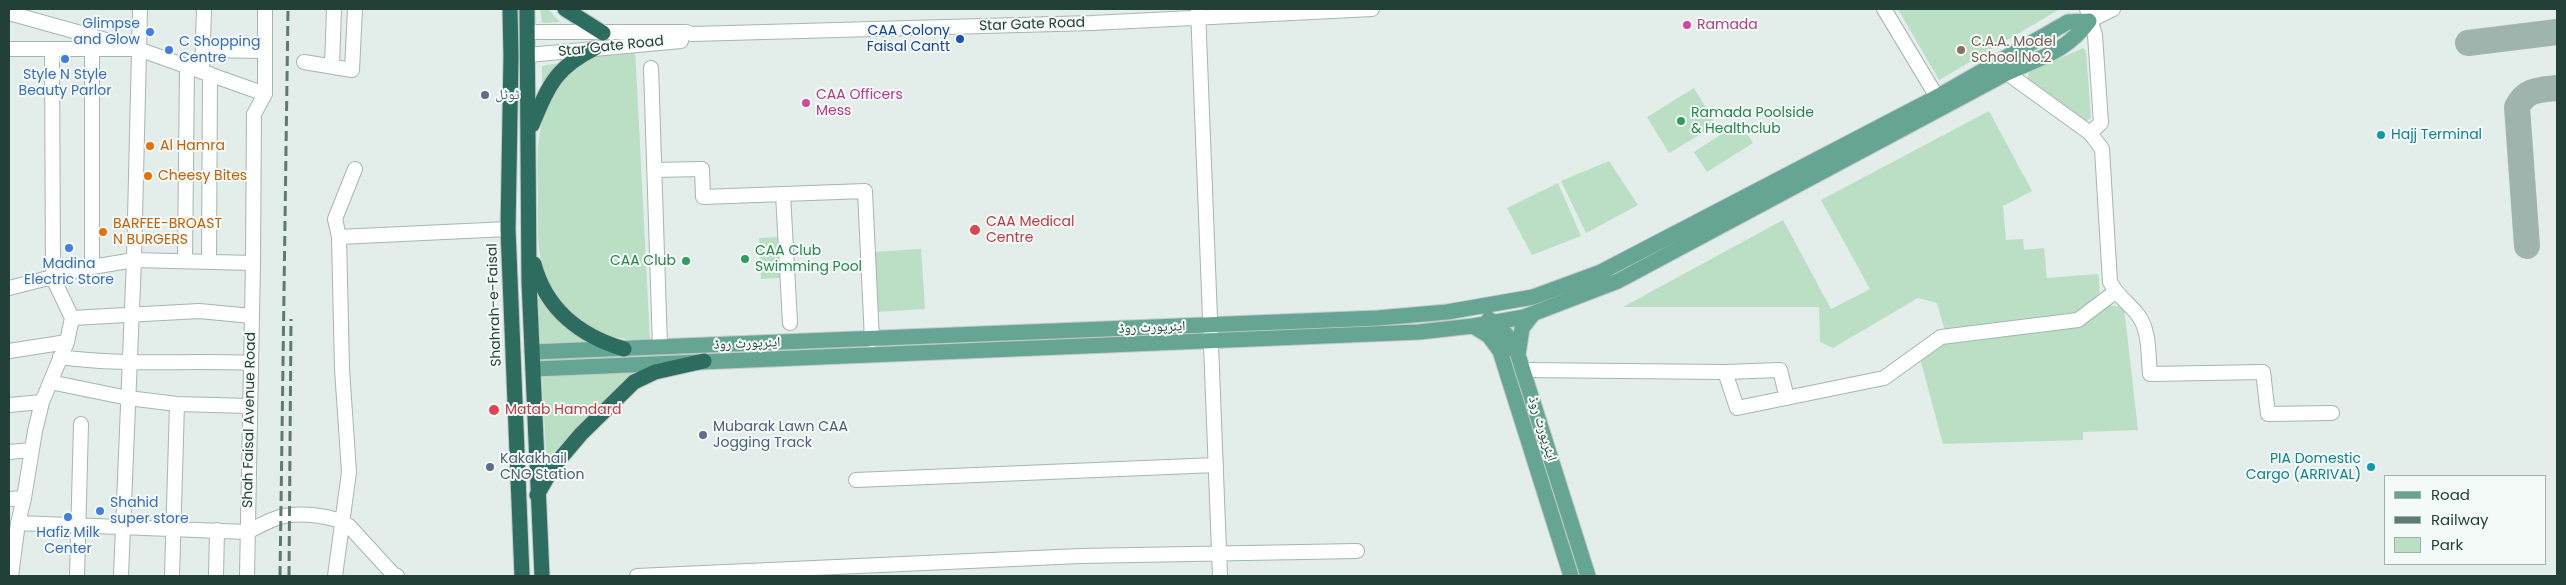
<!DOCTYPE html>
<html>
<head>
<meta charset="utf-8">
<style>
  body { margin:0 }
  #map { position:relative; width:2566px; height:585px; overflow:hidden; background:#e3ede9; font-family:Poppins,sans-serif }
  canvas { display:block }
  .frame { position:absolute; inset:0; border:10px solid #224037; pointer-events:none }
  .legend { position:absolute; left:2384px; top:475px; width:162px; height:90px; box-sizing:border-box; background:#f4faf7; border:1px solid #a0b0aa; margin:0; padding:6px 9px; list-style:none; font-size:15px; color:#224037 }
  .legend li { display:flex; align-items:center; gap:10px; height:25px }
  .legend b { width:25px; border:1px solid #a0b0aa }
</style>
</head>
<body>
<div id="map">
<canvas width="2566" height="585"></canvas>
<div class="frame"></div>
<ul class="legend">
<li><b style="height:6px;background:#66a493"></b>Road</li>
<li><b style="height:6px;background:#5d7b72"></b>Railway</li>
<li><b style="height:14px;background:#bbdfc4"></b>Park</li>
</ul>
</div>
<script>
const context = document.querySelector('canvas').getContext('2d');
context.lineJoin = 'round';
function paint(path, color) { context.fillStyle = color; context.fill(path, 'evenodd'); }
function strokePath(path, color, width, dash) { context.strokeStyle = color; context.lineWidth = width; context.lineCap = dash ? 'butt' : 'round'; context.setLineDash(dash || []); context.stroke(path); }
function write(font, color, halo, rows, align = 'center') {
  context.font = font + ' Poppins,"Noto Naskh Arabic",sans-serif'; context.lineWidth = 4; context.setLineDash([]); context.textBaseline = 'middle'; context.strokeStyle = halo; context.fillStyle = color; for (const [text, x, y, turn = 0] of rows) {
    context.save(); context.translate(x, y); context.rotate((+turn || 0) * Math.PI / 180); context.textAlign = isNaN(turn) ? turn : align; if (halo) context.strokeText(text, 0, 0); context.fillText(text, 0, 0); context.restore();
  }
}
paint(new Path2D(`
  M540,9H548L560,22L542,23Z
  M1898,9H2060L1939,80Z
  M635,48L650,340C606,343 560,320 545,275C536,250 538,219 538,192C537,149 536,113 563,76C578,57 613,51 635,48Z
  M2083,48L2086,51L2091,118L2085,122L2027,81L2029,72Z
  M559,63L542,83V66Z
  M1694,88L1716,125L1669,153L1647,117Z
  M1989,111L2032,191L2003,206L2006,240L2023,239L2024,250L2044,248L2047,278L2098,274C2101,294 2101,299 2085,313L1945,331L1937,303L1918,298L1833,348L1820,342L1819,307H1623L1783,220L1831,309L1870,289L1821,200Z
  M1740,122L1753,143L1707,172L1694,152Z
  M1609,161L1638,205L1586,233L1561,181Z
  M1558,183L1581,236L1532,255L1507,208Z
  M778,237L780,278L761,279L759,238Z
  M921,249L925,309L877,312L873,252Z
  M541,296L588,340L589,344H540L538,299Z
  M2103,305L2124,307L2138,430L2083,432V440L1943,444L1921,362V358L1939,342L2009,334Z
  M639,367L550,456L546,455L542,378L545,372Z`), '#bbdfc4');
strokePath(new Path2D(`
  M2468,43L2557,32
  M2527,246L2517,107C2526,89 2539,90 2557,88`), '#a0b4ae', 26);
const minor = new Path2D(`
  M1198,9L1220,576
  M1884,9L1937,97
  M2087,9L2095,35L2101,123L2090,133
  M9,13L120,44
  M2089,21L2113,9
  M528,32H686L692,34L1092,23L1372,9
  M9,49H138L265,94
  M203,50L265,51
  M528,55L681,41
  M304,62L352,70L355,9
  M332,66L334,9
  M651,68L660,347
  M202,72L204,9
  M2007,73L2090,133L2102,149L2110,282C2117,296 2129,303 2138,315C2150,331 2148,355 2150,374L2263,372L2268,414L2332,413
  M654,170L702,169L703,197L865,191L872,340
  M783,194L790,323
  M339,237L508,229
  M185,261L187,67
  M209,262L210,74
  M92,267V49
  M9,288L92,267L134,260L253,263
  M72,318L199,311L252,316
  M9,351L67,342
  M60,357C124,366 187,360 251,363
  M1523,370L1725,372L1737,408L1884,378L1941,337L2078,320L2115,292
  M1725,372L1780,370L1787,398
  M50,382L128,398L177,404L250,406
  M9,405L42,402
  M9,452L31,450
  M856,480L1216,465
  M9,499L24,498
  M18,523L247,532C258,527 269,520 280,517C299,512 334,515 349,526L393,574L397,576
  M11,576L18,523L24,498L35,431L42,402L67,342L72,318L53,278L52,49
  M77,576L81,424
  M121,576L134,260L140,9
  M172,576L177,404
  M216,576L217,530
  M247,576L253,263L254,114L265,94V9
  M335,576L349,472L342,369L339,237L335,219L355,169
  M637,576L1080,556L1357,551`);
const major = new Path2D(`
  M1489,319L1506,334L1518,355L1588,576
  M1473,326L1489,336L1500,351L1571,576
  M532,352L1378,318L1447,312L1533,297L1601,272L1937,97L2068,22L2089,21
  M1518,355L1522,328L1533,314
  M533,369L1419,332L1473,326L1524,317L1618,281L2007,73C2041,57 2066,52 2089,21`);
const highway = new Path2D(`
  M510,9L511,56L508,229L522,576
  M527,9L529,281L542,576
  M565,9L603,33
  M532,125C549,85 555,68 595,48
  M534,264C546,309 580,336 624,349
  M537,495L553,467L581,434L634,382L655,372L704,361`);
strokePath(minor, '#a5b6b0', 16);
strokePath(major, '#c1cac7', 17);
strokePath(highway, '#c1cac7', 17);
strokePath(minor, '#fff', 14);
strokePath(major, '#66a493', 15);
strokePath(highway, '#2d6d5f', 15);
strokePath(new Path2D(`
  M280,576L288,9
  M289,576L291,319`), '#5d7b72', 3, [10, 5]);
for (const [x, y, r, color] of [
  [1687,25,5,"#d1479c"],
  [150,32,5,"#3f7fe0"],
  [960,39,5,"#1a4fb4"],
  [169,50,5,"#3f7fe0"],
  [1961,50,5,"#8d6e63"],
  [65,59,5,"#3f7fe0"],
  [485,95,5,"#5c6f8a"],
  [806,103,5,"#d1479c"],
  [1681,121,5,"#2e9e5b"],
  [2381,135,5,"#0f9aa8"],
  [150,146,5,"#e8710a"],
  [148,176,5,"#e8710a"],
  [975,230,6,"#e0444e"],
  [103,232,5,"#e8710a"],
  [69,248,5,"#3f7fe0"],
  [745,259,5,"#2e9e5b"],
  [686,261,5,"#2e9e5b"],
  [494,410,6,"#e0444e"],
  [703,435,5,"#5c6f8a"],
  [490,467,5,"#5c6f8a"],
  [2371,467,5,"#0f9aa8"],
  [100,511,5,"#3f7fe0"],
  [68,517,5,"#3f7fe0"]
]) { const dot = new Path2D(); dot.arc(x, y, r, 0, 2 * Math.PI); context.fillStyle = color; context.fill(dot); strokePath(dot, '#f4faf7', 2); }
write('14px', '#366cbe', '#f4faf7', [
  ["Glimpse",140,24,"right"],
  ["and Glow",140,40,"right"],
  ["C Shopping",179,42,"left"],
  ["Centre",179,58,"left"],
  ["Style N Style",65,75],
  ["Beauty Parlor",65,91],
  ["Madina",69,264],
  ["Electric Store",69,280],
  ["Shahid",110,503,"left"],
  ["super store",110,519,"left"],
  ["Hafiz Milk",68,533],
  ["Center",68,549]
]);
write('14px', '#224037', '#f4faf7', [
  ["Star Gate Road",1032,25,-2],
  ["Star Gate Road",611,47,-6],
  ["Shahrah-e-Faisal",495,305,-92],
  ["ایئرپورٹ روڈ",1152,328,-2],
  ["ایئرپورٹ روڈ",747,344,-2],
  ["Shah Faisal Avenue Road",250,420,-89],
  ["ایئرپورٹ روڈ",1542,429,73]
]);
write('14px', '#b23c85', '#f4faf7', [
  ["Ramada",1697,25],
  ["CAA Officers",816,95],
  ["Mess",816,111]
], 'left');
write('14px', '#164399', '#f4faf7', [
  ["CAA Colony",950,31],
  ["Faisal Cantt",950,47]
], 'right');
write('14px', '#785e54', '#f4faf7', [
  ["C.A.A. Model",1971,42],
  ["School No.2",1971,58]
], 'left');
write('14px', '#4e5e75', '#f4faf7', [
  ["ٹوٹل",495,95],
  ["Mubarak Lawn CAA",713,427],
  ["Jogging Track",713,443],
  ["Kakakhail",500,459],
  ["CNG Station",500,475]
], 'left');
write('14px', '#27864d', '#f4faf7', [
  ["Ramada Poolside",1691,113],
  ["& Healthclub",1691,129],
  ["CAA Club",755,251],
  ["Swimming Pool",755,267],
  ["CAA Club",676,261,"right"]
], 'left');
write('14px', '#0d838f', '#f4faf7', [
  ["Hajj Terminal",2391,135],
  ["PIA Domestic",2361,459,"right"],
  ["Cargo (ARRIVAL)",2361,475,"right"]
], 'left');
write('14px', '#c56008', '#f4faf7', [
  ["Al Hamra",160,146],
  ["Cheesy Bites",158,176],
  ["BARFEE-BROAST",113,224],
  ["N BURGERS",113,240]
], 'left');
write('14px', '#be3a42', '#f4faf7', [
  ["CAA Medical",986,222],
  ["Centre",986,238],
  ["Matab Hamdard",505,410]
], 'left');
</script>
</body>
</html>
